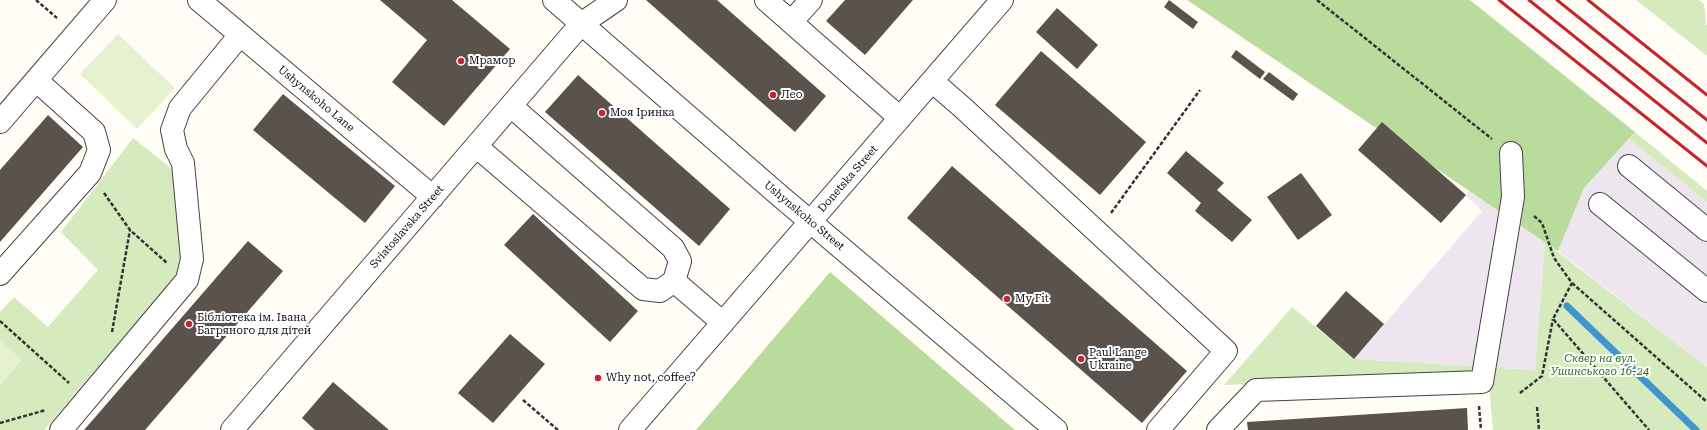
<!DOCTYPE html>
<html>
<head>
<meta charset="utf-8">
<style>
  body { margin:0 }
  canvas { display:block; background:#fffdf5 }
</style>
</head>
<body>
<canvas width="1707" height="430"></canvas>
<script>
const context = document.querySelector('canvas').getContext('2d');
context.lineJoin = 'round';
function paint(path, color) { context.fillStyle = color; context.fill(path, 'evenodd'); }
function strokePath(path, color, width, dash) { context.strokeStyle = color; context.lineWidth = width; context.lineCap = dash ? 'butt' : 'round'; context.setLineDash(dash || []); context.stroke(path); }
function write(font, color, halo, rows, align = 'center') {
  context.font = font + ' "Roboto Serif",serif'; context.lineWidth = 4; context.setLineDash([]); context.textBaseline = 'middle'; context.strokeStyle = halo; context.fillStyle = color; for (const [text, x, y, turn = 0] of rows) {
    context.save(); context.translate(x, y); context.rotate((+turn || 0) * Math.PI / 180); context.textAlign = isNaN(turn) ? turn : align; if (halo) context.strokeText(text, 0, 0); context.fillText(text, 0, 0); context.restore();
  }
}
paint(new Path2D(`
  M1629,139L1707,202V367L1558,251L1584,188Z
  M1507,144L1572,198L1545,242L1535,370L1354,359L1482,211L1466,195Z`), '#eee6ef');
paint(new Path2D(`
  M1636,0H1699L1704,4L1706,24L1707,25V56Z
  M1635,132L1707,191V202L1629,139Z
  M133,138L177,173L183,268L44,430H0V312L14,297L48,327L98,270L61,232Z
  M1545,242L1707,367V430H1493L1488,375L1224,385L1292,307L1354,359L1535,370Z`), '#d5ebbd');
paint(new Path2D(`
  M1187,0H1470L1635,132L1584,188L1558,251Z
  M830,272L1015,430H696Z`), '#b9dc9c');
paint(new Path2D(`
  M118,34L175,88L137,129L80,74Z
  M0,340L22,360L0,386Z`), '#e6f2cf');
strokePath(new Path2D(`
  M1567,306L1696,430`), '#3f96cf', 7);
paint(new Path2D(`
  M380,0H452L510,49L444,126L392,82L427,40Z
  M646,0H717L826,96L795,132Z
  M845,0H913L865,55L826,21Z
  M1169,0L1198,22L1193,29L1164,7Z
  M1057,8L1098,45L1077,69L1036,32Z
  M1236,50L1265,72L1260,79L1231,57Z
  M1041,51L1146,142L1100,195L995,105Z
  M1269,72L1298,94L1293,101L1263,79Z
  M578,75L730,209L699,246L545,112Z
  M283,94L395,186L365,223L253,130Z
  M48,115L83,147L0,242V170Z
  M1382,122L1466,195L1441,223L1358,150Z
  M1186,151L1224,183L1217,190L1252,220L1232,242L1195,211L1201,203L1167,173Z
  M952,166L1187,371L1142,423L907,218Z
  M1301,173L1332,215L1298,240L1267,197Z
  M533,214L638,311L610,342L504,245Z
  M248,241L283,271L145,430H84Z
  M1346,291L1384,324L1354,359L1316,326Z
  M510,334L545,364L493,423L458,393Z
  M333,382L389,430H315L302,418Z
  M1467,408L1468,430H1248L1247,422Z`), '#5a524d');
const minor = new Path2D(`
  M199,0L433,197
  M554,0L780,196L1056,430
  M766,0L900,118
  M791,22L811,0
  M932,81L962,107L1226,351L1158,430
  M511,106L673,248L680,261L674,281L723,323
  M0,122L105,0
  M477,147L643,289L660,291L674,281
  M1629,166L1707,230
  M1600,204L1707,291
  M0,274L90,173L99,150L94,132L36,80
  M61,430L187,280L192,259L183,163L176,149L172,130L180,108L240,35
  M232,430L581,24L616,0
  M630,430L1002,0
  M1218,430L1256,390L1482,382L1513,197L1511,153`);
strokePath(minor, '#444', 24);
strokePath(new Path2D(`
  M36,0L57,18
  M1317,0L1492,139
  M104,193L130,230L167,263
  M1111,213L1200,90
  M1534,216L1542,223L1554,258L1572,283L1553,319L1649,430
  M1572,283L1707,402
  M0,321L69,383
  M112,332L130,230
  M1520,393L1542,376L1553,319
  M523,400L558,430
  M1479,406L1481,430
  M1537,407L1539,430
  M0,423L46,410`), '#333', 2.5, [4, 2]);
strokePath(minor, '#fff', 22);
strokePath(new Path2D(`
  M1499,0L1707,166
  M1529,0L1707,143
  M1557,0L1707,120
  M1588,0L1707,95`), '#c4262e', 3);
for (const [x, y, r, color] of [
  [461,61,4,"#c4262e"],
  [773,95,4,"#c4262e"],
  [602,113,4,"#c4262e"],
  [1007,299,4,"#c4262e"],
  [189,324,4,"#c4262e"],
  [1081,359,4,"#c4262e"],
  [598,378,4,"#c4262e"]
]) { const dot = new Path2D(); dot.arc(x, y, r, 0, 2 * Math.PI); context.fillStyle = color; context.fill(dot); strokePath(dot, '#fff', 1.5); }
write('11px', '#111', '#fff', [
  ["Мрамор",469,61],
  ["Лео",781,95],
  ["Моя Іринка",610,113],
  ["My Fit",1015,299],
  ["Бібліотека ім. Івана",197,318],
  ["Багряного для дітей",197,331],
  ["Paul Lange",1089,353],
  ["Ukraine",1089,366],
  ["Why not, coffee?",606,378]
], 'left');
write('11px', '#111', '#fff', [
  ["Ushynskoho Lane",316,99,40],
  ["Donetska Street",848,179,-49],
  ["Ushynskoho Street",804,216,40],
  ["Sviatoslavska Street",407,227,-49]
]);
write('italic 11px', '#2f6b1f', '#fff', [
  ["Сквер на вул.",1600,359],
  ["Ушинського 16-24",1600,372]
]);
</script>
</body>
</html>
